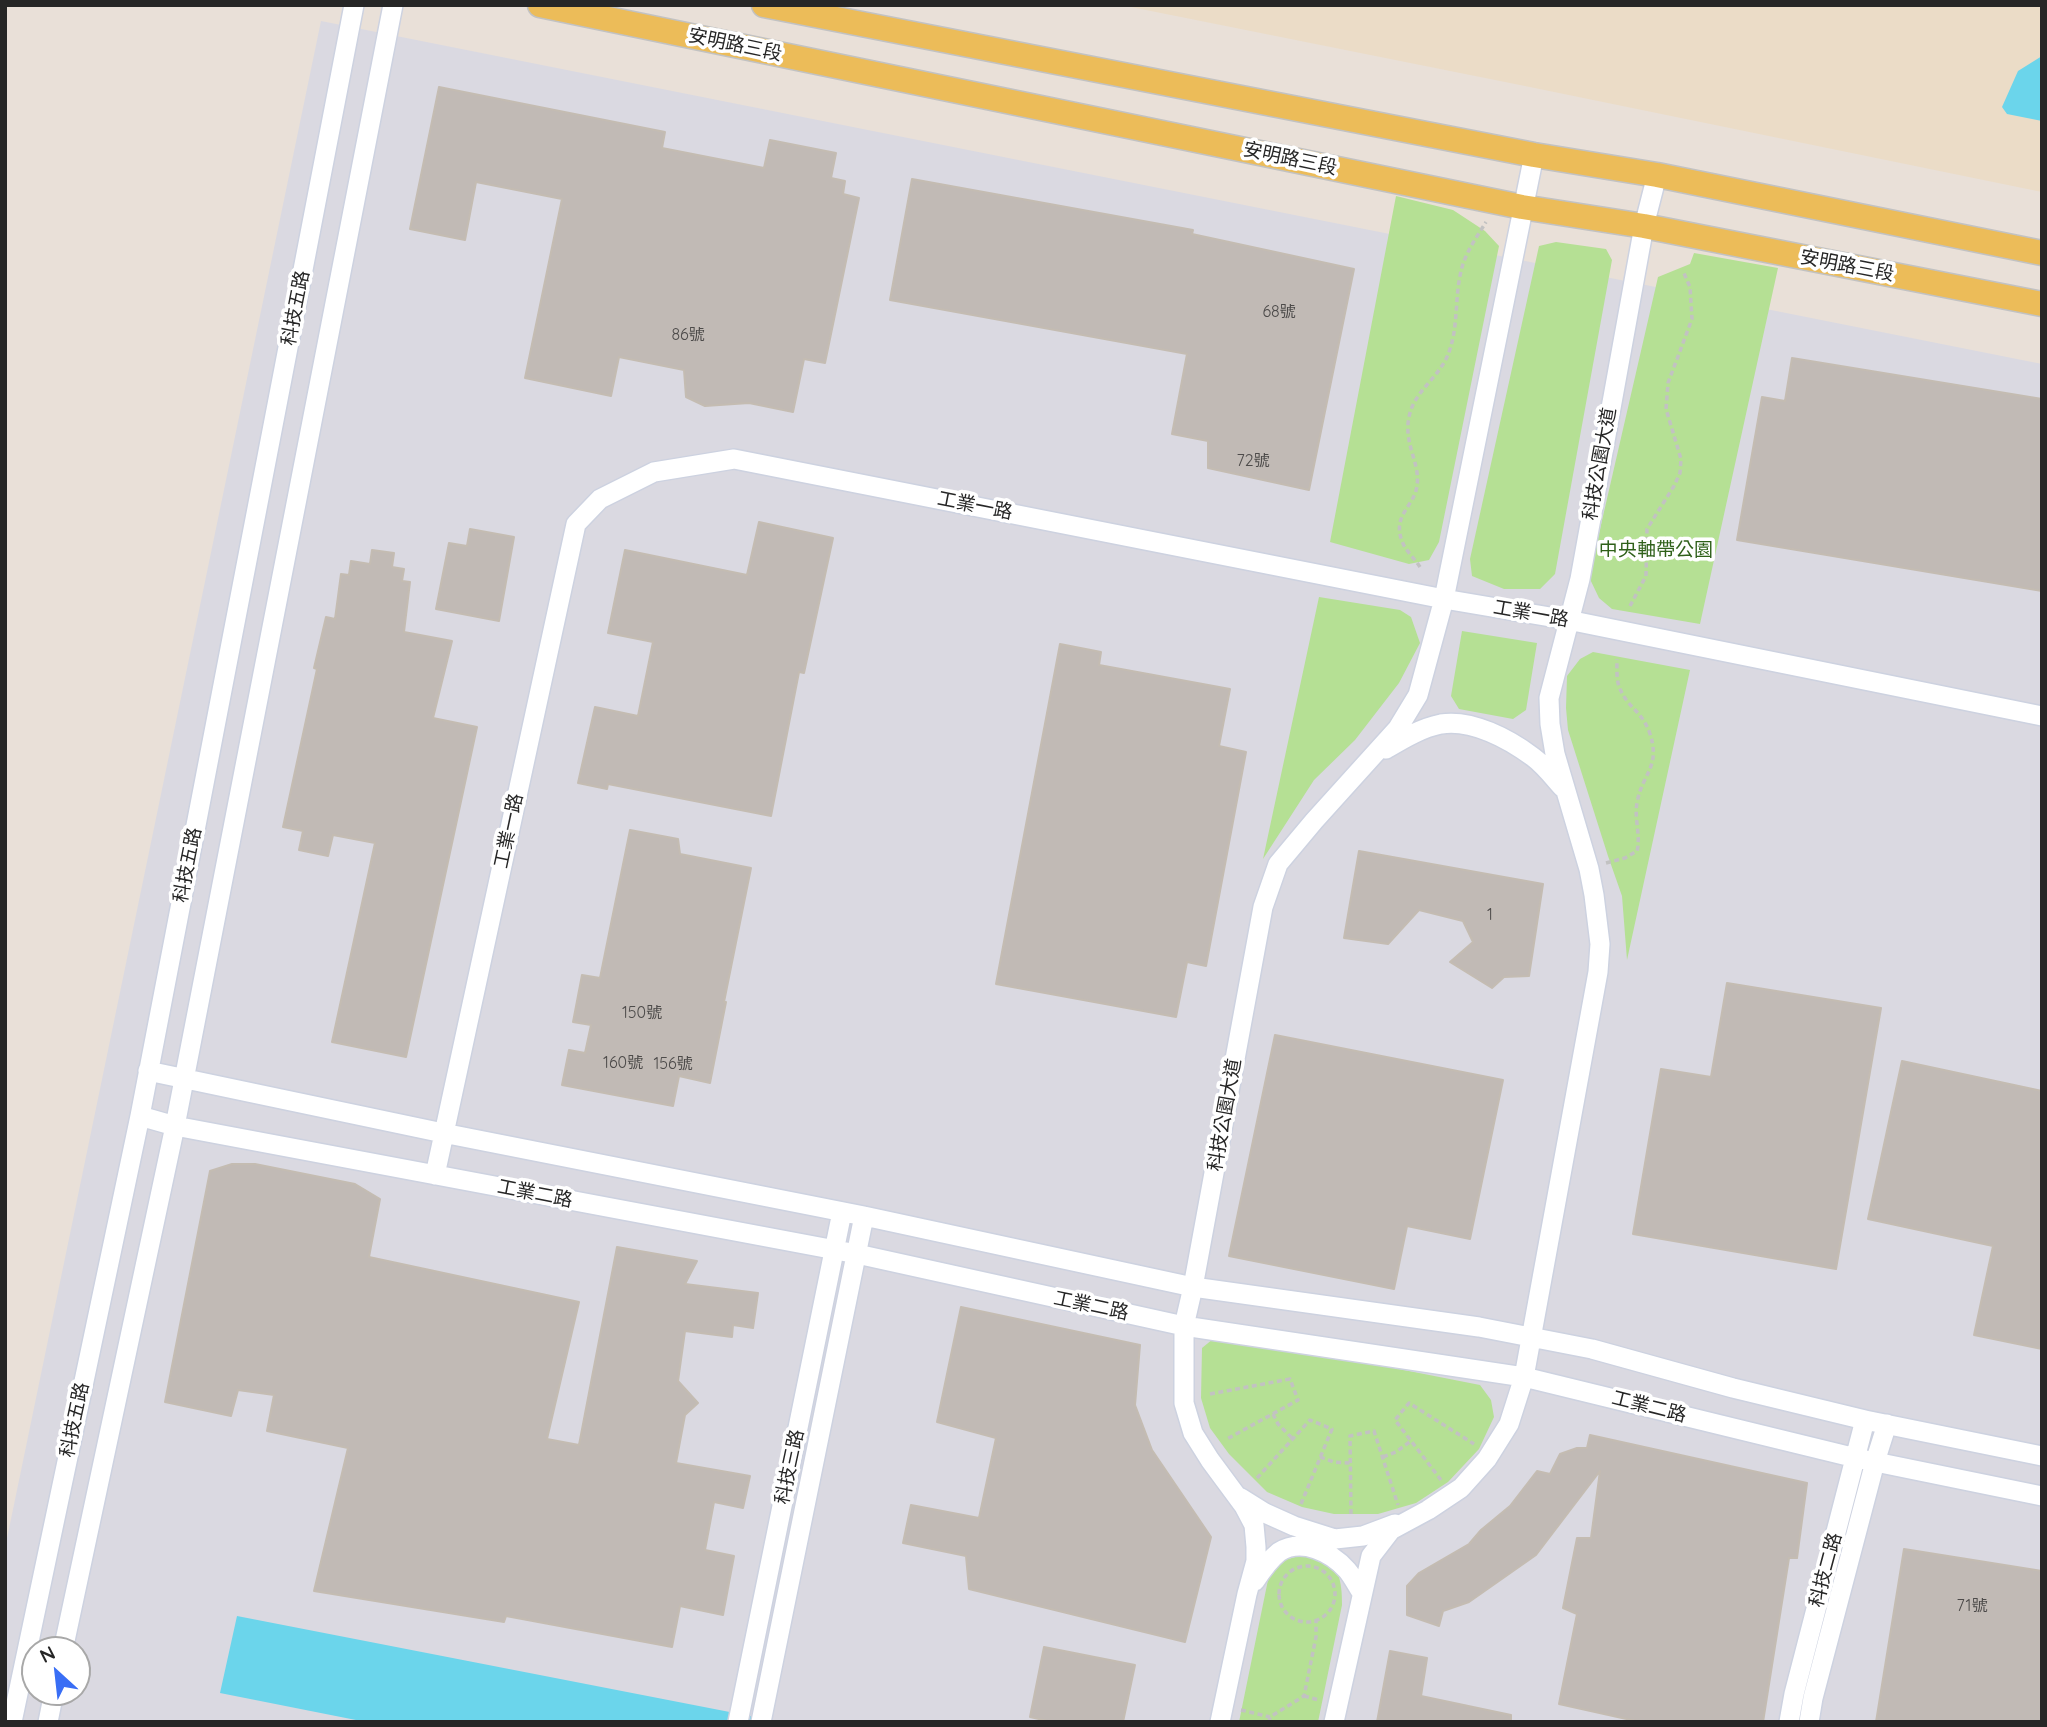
<!DOCTYPE html>
<html>
<head>
<meta charset="utf-8">
<style>
  body { margin:0 }
  #map { position:relative; width:2047px; height:1727px; overflow:hidden; background:#e9e0d8; font-family:Quicksand,sans-serif }
  canvas { display:block }
  .frame { position:absolute; inset:0; border:7px solid #262626; pointer-events:none }
  .north { position:absolute; left:21px; top:1636px; width:70px; height:70px; box-sizing:border-box; background:#fff; border:2px solid #a8a8a8; border-radius:50%; rotate:333deg; font-size:19px; font-weight:700; line-height:28px; text-align:center; color:#262626 }
  .north::after { content:''; display:block; margin:auto; width:24px; height:32px; background:#396ef5; clip-path:polygon(50% 0,100% 100%,50% 72%,0 100%) }
</style>
</head>
<body>
<div id="map">
<canvas width="2047" height="1727"></canvas>
<div class="frame"></div>
<div class="north">N</div>
</div>
<script>
const context = document.querySelector('canvas').getContext('2d');
context.lineJoin = 'round';
function paint(path, color) { context.fillStyle = color; context.fill(path, 'evenodd'); }
function strokePath(path, color, width, dash) { context.strokeStyle = color; context.lineWidth = width; context.lineCap = dash ? 'butt' : 'round'; context.setLineDash(dash || []); context.stroke(path); }
function write(font, color, halo, rows, align = 'center') {
  context.font = font + ' Quicksand,"Noto Sans TC",sans-serif'; context.lineWidth = 7; context.setLineDash([]); context.textBaseline = 'middle'; context.strokeStyle = halo; context.fillStyle = color; for (const [text, x, y, turn = 0] of rows) {
    context.save(); context.translate(x, y); context.rotate((+turn || 0) * Math.PI / 180); context.textAlign = isNaN(turn) ? turn : align; if (halo) context.strokeText(text, 0, 0); context.fillText(text, 0, 0); context.restore();
  }
}
paint(new Path2D(`
  M321,21L2042,364V1722H5V1548ZM35,1650H77V1692H35Z`), '#dad9e1');
paint(new Path2D(`
  M1121,5H2042V192L1520,85Z`), '#ebdcc7');
paint(new Path2D(`
  M1396,196L1453,210L1485,231L1499,246L1439,542L1429,560L1409,564L1330,542Z
  M1556,242L1606,249L1612,260L1555,574L1540,589H1504L1472,576L1470,559L1539,246Z
  M1694,253L1778,268L1700,624L1612,609L1599,598L1589,577L1658,277L1690,264Z
  M1319,597L1400,610L1411,617L1420,643L1399,683L1355,740L1314,780L1263,859Z
  M1462,631L1537,643L1526,710L1513,719L1459,709L1451,696Z
  M1593,652L1690,670L1627,960L1622,896L1608,856L1568,730L1566,708L1567,676L1580,659Z
  M1231,1336L1480,1385L1491,1400L1494,1417L1479,1449L1448,1482L1416,1503L1378,1514H1334L1302,1507L1267,1492L1229,1454L1210,1428L1201,1398L1202,1348L1213,1339Z
  M1299,1556C1306,1556 1317,1555 1323,1557C1341,1566 1342,1588 1342,1605L1318,1722H1239L1269,1575L1284,1560Z`), '#b5e094');
paint(new Path2D(`
  M2042,56V121L2007,114L2002,107L2018,71Z
  M237,1616L781,1722H366L220,1693Z`), '#6bd5eb');
const building = new Path2D(`
  M439,87L665,132L662,148L764,168L770,140L836,153L831,178L845,181L843,194L859,198L825,363L804,359L793,412L749,403L705,406L686,397L684,370L619,357L611,396L525,378L562,199L476,182L465,240L410,229Z
  M912,179L1193,230L1192,234L1354,269L1309,490L1208,468V441L1172,434L1187,354L890,300Z
  M1792,358L2042,399V591L1737,540L1762,397L1785,401Z
  M759,522L833,538L804,673L799,672L771,816L608,784L607,789L578,783L595,707L638,716L653,642L608,633L625,550L747,575Z
  M470,529L514,537L499,621L436,609L449,543L467,546Z
  M372,550L394,553L392,567L404,569L402,581L410,582L404,632L452,641L433,718L477,727L406,1057L332,1042L375,843L333,835L328,856L299,850L303,831L283,827L317,669L314,668L326,617L335,619L341,574L349,575L351,561L370,564Z
  M1060,644L1101,652L1099,665L1230,689L1219,746L1246,752L1206,966L1187,962L1176,1017L996,984Z
  M630,830L678,839L680,854L751,868L724,1002H726L710,1083L679,1076L673,1106L562,1085L569,1050L585,1053L591,1025L573,1022L582,975L600,978Z
  M1359,851L1543,884L1529,976L1504,977L1492,988L1450,962L1473,942L1463,921L1419,910L1388,944L1344,938Z
  M1727,983L1881,1008L1836,1269L1633,1234L1661,1069L1711,1077Z
  M1275,1035L1503,1080L1470,1239L1407,1226L1394,1289L1229,1256Z
  M1902,1061L2042,1091V1349L1974,1335L1993,1246L1868,1219Z
  M232,1164H255L355,1184L380,1199L369,1257L579,1302L547,1439L579,1445L617,1247L697,1261L685,1284L758,1293L753,1328L733,1325L732,1337L685,1331L678,1381L698,1403L685,1415L676,1463L750,1476L743,1508L714,1502L705,1550L734,1556L723,1615L680,1606L672,1647L506,1616L504,1622L314,1591L348,1448L267,1431L274,1395L238,1390L231,1416L165,1402L210,1171Z
  M961,1307L1140,1345L1135,1405L1152,1450L1211,1537L1185,1642L969,1589L966,1556L903,1543L911,1505L979,1518L996,1438L937,1422Z
  M1590,1435L1807,1483L1797,1558H1789L1763,1722H1640L1559,1704L1577,1614L1563,1608L1577,1538H1591L1600,1471L1536,1555L1469,1602L1443,1611L1439,1626L1407,1615V1586L1419,1573L1469,1544L1481,1530L1510,1506L1537,1471L1550,1474L1560,1454L1577,1448H1587Z
  M1904,1549L2042,1571V1722H1876Z
  M1044,1647L1135,1665L1123,1722H1052L1030,1717Z
  M1390,1651L1427,1658L1421,1696L1511,1715V1722H1377Z`);
paint(building, '#c1bab5');
strokePath(building, '#c4bcb2', 2);
const minor = new Path2D(`
  M1386,749C1403,739 1421,728 1441,724C1472,719 1509,739 1533,757C1544,765 1554,778 1563,788
  M148,1071L443,1133L864,1216L1193,1287L1479,1327L1592,1349L1733,1388L1865,1420L2042,1456
  M140,1116L175,1126L857,1254L1184,1326L1524,1377L1856,1458L2042,1496
  M435,1175L576,524L600,499L654,472L734,459L1444,599L1568,620L2042,716
  M1241,1498L1265,1513L1294,1526L1335,1539L1363,1536L1395,1524
  M1255,1581C1262,1570 1269,1560 1279,1552C1302,1537 1332,1553 1347,1570C1353,1577 1357,1586 1362,1593
  M63,1650L175,1126L393,5
  M12,1722L140,1116L354,5
  M48,1722L54,1692
  M738,1722L842,1212
  M761,1722L864,1216
  M1220,1722L1247,1594L1256,1561V1547L1254,1525L1244,1506L1210,1460L1193,1433L1184,1403V1326L1193,1287L1263,907L1278,864L1314,821L1398,728L1418,695L1444,599L1534,155
  M1334,1722L1371,1556L1391,1530L1428,1510L1461,1488L1487,1459L1509,1424L1524,1377L1598,972L1600,944L1594,895L1589,869L1555,754L1550,724L1549,698L1580,579L1644,226L1657,175
  M1789,1722L1794,1694L1865,1420
  M1809,1722L1813,1698L1875,1462L1887,1424`);
const major = new Path2D(`
  M540,5L1522,207L1644,226L2042,304
  M764,5L1534,155L1657,175L2042,253`);
strokePath(minor, '#cdd2e0', 22);
strokePath(major, '#c2c2c2', 27);
strokePath(new Path2D(`
  M1420,567C1415,559 1405,550 1402,541C1392,515 1414,507 1417,486C1421,460 1399,440 1412,407C1421,386 1443,373 1450,349C1459,322 1454,292 1463,264C1468,249 1478,235 1486,222
  M1630,606L1646,576L1647,529L1674,486L1680,473L1681,459L1666,409L1668,383L1692,319L1690,287L1683,271
  M1606,863L1625,858L1637,851C1641,836 1634,819 1637,803C1642,773 1662,767 1649,731C1641,711 1629,708 1621,691C1616,682 1617,670 1617,659
  M1210,1394L1290,1379L1298,1400L1227,1439
  M1273,1414L1278,1424L1293,1439
  M1320,1457L1334,1462L1350,1463
  M1383,1457L1396,1452L1411,1441
  M1257,1478L1310,1420L1332,1429L1301,1504
  M1441,1480L1395,1420L1409,1403L1474,1444
  M1351,1514L1350,1436L1374,1431L1398,1505
  M1279 1594a28 28 0 1 1 56 0a28 28 0 1 1-56 0Z
  M1304,1696L1319,1700
  M1241,1710L1270,1717
  M1269,1722L1270,1717L1304,1696L1316,1637V1620`), '#c2c2c2', 3.5, [5, 3.5]);
strokePath(minor, '#fff', 19);
strokePath(major, '#ecbc59', 24);
write('16px', '#4d4b4a', null, [
  ["68號",1279,312],
  ["86號",688,335],
  ["72號",1253,461],
  ["1",1490,915],
  ["150號",642,1013],
  ["160號",623,1063],
  ["156號",673,1064],
  ["71號",1972,1606]
]);
write('19px', '#262626', '#fff', [
  ["安明路三段",735,45,12],
  ["安明路三段",1290,159,12],
  ["安明路三段",1847,266,11],
  ["科技五路",296,308,-79],
  ["科技公園大道",1600,464,-80],
  ["工業一路",975,506,11],
  ["工業一路",1531,614,10],
  ["工業一路",509,831,-78],
  ["科技五路",188,865,-79],
  ["科技公園大道",1225,1115,-80],
  ["工業二路",535,1194,11],
  ["工業二路",1091,1306,12],
  ["工業二路",1649,1407,14],
  ["科技五路",75,1420,-78],
  ["科技三路",790,1467,-78],
  ["科技二路",1826,1570,-75]
]);
write('19px', '#2f601a', '#fff', [
  ["中央軸帶公園",1656,550]
]);
</script>
</body>
</html>
